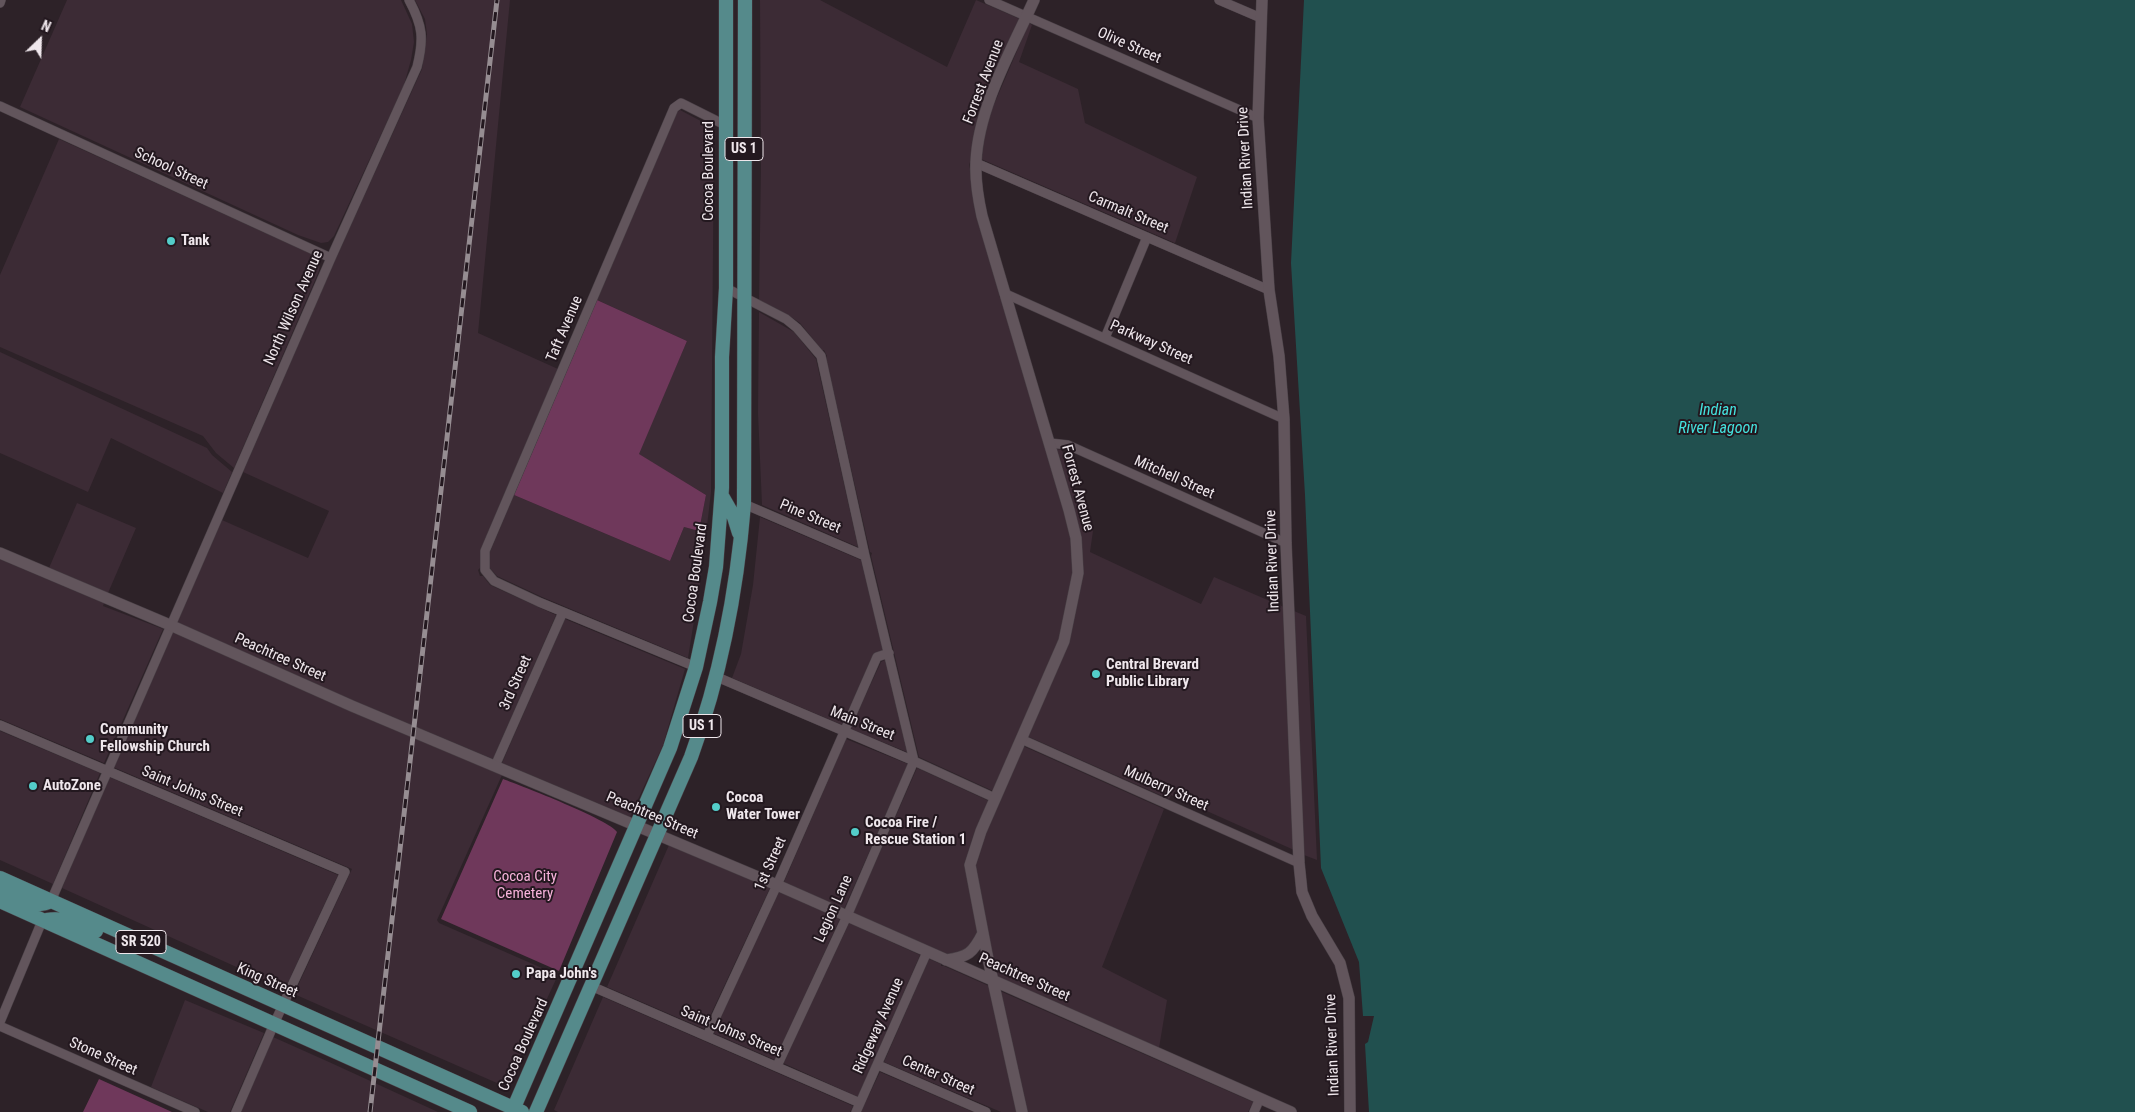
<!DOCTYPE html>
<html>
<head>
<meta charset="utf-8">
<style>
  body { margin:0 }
  #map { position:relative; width:2135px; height:1112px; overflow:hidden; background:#2d2228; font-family:"Roboto Condensed",sans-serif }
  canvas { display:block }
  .north { position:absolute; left:15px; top:15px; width:50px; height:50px; -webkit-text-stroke:4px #23181f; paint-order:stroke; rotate:24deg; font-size:14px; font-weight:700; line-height:20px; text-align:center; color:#efe7ec }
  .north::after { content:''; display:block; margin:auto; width:18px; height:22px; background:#efe7ec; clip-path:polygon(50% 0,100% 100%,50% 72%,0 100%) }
</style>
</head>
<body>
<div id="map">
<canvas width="2135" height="1112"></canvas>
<div class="north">N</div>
</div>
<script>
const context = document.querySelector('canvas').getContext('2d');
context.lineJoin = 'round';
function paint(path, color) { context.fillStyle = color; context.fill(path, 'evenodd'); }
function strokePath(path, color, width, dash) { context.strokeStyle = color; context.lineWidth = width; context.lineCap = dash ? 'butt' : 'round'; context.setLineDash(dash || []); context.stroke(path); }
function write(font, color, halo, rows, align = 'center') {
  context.font = font + ' "Roboto Condensed",sans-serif'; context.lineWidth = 4; context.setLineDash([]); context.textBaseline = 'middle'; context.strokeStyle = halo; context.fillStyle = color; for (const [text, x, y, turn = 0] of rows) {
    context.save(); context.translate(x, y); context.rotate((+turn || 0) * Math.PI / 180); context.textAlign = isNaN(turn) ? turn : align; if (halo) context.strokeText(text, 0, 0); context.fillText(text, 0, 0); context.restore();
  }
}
paint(new Path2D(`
  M67,0H401L412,24L414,42L411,60L404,85L334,236L328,242L321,243L298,235L20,107Z
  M415,0H510L478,333L558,369L480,551V568L478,570L480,576H483L490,585L556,615L493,759L354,701L176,622L222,520L308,558L329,511L243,472L335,260L422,69L427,34L425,19Z
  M760,0H820L947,67L976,0L1020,19L969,165L1000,294L999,297L1002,298L1064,512L1071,539L1073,573L1059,640L993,791L919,757L871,556L872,553L870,552L826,358L827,356L824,350H822L800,323L788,315L759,300L761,166Z
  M1029,23L1032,25L1019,62L1078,89L1085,123L1197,177L1175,243L981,159L984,135L992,109Z
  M680,110L714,128L711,492L701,577L688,658L542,597L497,576L490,568V552L514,495L670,561L684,527L699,531L706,495L638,454L687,341L597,300L677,112Z
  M59,139L316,256L320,263L319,271L234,468L216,453L203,436L0,347V275Z
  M759,312L794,332L816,359L858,547L762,505L758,413Z
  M0,352L207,448L212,455L232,472L223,493L111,438L88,492L0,453Z
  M1057,449L1062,450L1077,500L1093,531L1090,552L1201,604L1214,577L1284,607L1294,850L1171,795L1169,799L1027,736L1068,643L1083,573L1074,508Z
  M77,503L136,528L108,593L49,568Z
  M760,517L861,560L883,650L873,655L842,725L732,678L741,654L753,585Z
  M0,559L104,603L103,606L163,629L104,763L0,719Z
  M1294,611L1306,616L1317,860L1304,855Z
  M565,619L685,669L663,745L630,817L502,763Z
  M172,632L350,711L502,775L437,920L439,923L558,975L506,1087L294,994L352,869L113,767Z
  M885,660L907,752L850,729L881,662Z
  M0,731L100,773L53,884L0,860Z
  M846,739L908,764L844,909L784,882Z
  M1023,746L1164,809L1102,967L1167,1000L1159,1048L997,978L975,864L981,843Z
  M917,768L989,801L972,840L966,863L978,932L971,945L961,953L947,955L853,913Z
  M109,777L338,875L285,989L62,888Z
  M669,845L770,888L704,1029L607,987Z
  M779,892L840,919L775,1060L713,1033Z
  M849,923L920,955L858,1097L783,1063Z
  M929,959L941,964V966H944L989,986L1017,1112H1001L884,1062Z
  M1000,991L1253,1102L1248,1112H1027Z
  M603,997L704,1041L853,1106L850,1112H558L554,1110Z
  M185,1000L264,1033L230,1112H208L151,1087Z
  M273,1037L329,1062L438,1112H241Z
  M880,1072L973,1112H861Z`), '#3c2b35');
paint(new Path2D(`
  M597,300L687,341L639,454L706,495L699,531L684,527L670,561L514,495Z
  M503,779C522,786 610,820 617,832L559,971L441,919Z
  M99,1079L172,1112H83Z`), '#6f385b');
paint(new Path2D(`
  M1304,0H2135V1112H1369L1365,1044L1368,1042L1374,1016H1363L1359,962L1321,868L1305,495L1291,263Z`), '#21504f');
const minor = new Path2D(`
  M989,0L1258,118
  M1219,0L1261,18
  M0,3L1,0
  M0,106L331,258
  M976,163L1269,290
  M726,288L786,319L797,328L821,356L865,556L914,761L847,916L777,1066
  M1006,294L1284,419
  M1105,338L1147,237
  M1050,443L1068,445L1286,543
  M744,504L865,556
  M696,667L539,602L494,581L485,570V551L674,108L681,103L725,125
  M717,677L914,761L995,798
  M0,725L345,872L274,1024L236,1112
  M1021,739L1299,863
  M495,766L563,612
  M51,901L331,258L417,67C424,39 423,26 409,0
  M591,986L860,1103
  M0,1022L42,921
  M0,1026L195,1112
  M707,1036L777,885L877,657L889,653
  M878,1065L986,1112
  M856,1112L927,952
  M1254,1112L1260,1098`);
const tertiary = new Path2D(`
  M1262,0L1258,118L1269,290L1279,356L1284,419L1286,543L1299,863L1302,892L1312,916L1340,963L1349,998L1350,1112
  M0,553L170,625L352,706L777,885L1291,1112
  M946,960C968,957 973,953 983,933
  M1022,1112L987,954L970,865L981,831L1064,641L1078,573L1076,538L1069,510L982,216C978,198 975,180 976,162C978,108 1012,49 1034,0`);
const primary = new Path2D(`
  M722,496L734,517L739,533
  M0,878L522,1112
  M0,892C16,898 35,910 51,901
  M0,901L470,1112
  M47,920C64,917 79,924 96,931
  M512,1112L670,748L696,667L710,602L716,567L722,488V357L726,288V0
  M536,1112L691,757C721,675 737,591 744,504L745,0`);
strokePath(minor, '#494046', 10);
strokePath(tertiary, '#494046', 12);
strokePath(primary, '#494046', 15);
strokePath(minor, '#62555c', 9);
strokePath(tertiary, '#62555c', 11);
strokePath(primary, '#558a8b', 14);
const rail = new Path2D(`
  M370,1112L497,0`);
strokePath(rail, '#968d92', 5);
strokePath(rail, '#23181f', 3, [9]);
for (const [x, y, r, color] of [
  [171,241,5,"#53cdc9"],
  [1096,674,5,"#53cdc9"],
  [90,739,5,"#53cdc9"],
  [33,786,5,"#53cdc9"],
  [716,807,5,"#53cdc9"],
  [855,832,5,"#53cdc9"],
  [516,974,5,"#53cdc9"]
]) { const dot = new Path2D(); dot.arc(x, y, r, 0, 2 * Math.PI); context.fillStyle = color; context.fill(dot); strokePath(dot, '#23181f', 2); }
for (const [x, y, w] of [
  [744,149,38],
  [702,726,38],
  [141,942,50]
]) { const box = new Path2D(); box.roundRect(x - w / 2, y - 11.5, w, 23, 4); context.fillStyle = '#23181f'; context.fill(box); strokePath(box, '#efe7ec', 1); }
write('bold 14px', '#efe7ec', null, [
  ["US 1",744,149],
  ["US 1",702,726],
  ["SR 520",141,942]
]);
write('15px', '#efe7ec', '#23181f', [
  ["Olive Street",1129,46,24],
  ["Forrest Avenue",984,82,-69],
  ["Indian River Drive",1246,158,-93],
  ["School Street",171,169,25],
  ["Cocoa Boulevard",709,171,-90],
  ["Carmalt Street",1128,213,23],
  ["North Wilson Avenue",294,308,-66],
  ["Taft Avenue",565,329,-67],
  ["Parkway Street",1151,343,24],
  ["Mitchell Street",1174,478,24],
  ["Forrest Avenue",1077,488,75],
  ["Pine Street",810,517,23],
  ["Indian River Drive",1273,561,-92],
  ["Cocoa Boulevard",696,573,-82],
  ["Peachtree Street",280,658,24],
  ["3rd Street",516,683,-66],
  ["Main Street",862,724,22],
  ["Mulberry Street",1166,789,24],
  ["Saint Johns Street",192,792,23],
  ["Peachtree Street",652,816,23],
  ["1st Street",771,864,-66],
  ["Legion Lane",834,909,-66],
  ["Peachtree Street",1024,978,24],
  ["King Street",267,981,24],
  ["Ridgeway Avenue",879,1026,-66],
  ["Saint Johns Street",731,1032,23],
  ["Cocoa Boulevard",524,1045,-66],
  ["Indian River Drive",1333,1045,-92],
  ["Stone Street",103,1057,24],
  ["Center Street",938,1076,24]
]);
write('bold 15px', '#efe7ec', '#23181f', [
  ["Tank",181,241],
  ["Central Brevard",1106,665],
  ["Public Library",1106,682],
  ["Community",100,730],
  ["Fellowship Church",100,747],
  ["AutoZone",43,786],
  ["Cocoa",726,798],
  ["Water Tower",726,815],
  ["Cocoa Fire /",865,823],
  ["Rescue Station 1",865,840],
  ["Papa John's",526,974]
], 'left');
write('15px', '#f8b3db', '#23181f', [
  ["Cocoa City",525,877],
  ["Cemetery",525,894]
]);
write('italic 16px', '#44e2de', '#23181f', [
  ["Indian",1718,411],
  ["River Lagoon",1718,429]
]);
</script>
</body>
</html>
